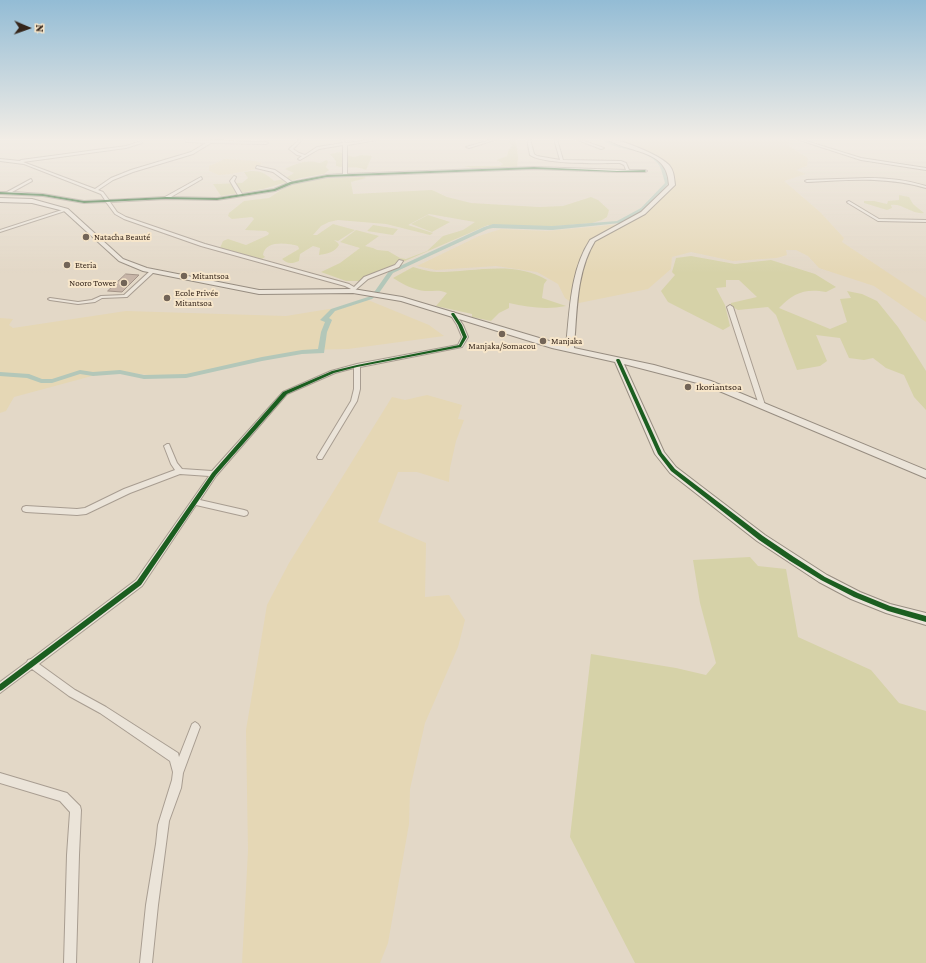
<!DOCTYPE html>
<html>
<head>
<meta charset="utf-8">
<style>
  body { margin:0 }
  #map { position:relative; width:926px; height:963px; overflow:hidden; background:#e3d8c7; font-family:"Crimson Pro",serif }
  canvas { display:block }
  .north { position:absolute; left:8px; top:8px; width:40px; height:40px; -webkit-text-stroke:3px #f7e6ca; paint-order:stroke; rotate:92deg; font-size:11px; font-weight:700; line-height:16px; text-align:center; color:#35251a }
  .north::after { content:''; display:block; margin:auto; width:14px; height:18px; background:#35251a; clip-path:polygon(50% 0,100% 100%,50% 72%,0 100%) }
</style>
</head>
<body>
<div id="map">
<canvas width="926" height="963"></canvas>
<div class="north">N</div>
</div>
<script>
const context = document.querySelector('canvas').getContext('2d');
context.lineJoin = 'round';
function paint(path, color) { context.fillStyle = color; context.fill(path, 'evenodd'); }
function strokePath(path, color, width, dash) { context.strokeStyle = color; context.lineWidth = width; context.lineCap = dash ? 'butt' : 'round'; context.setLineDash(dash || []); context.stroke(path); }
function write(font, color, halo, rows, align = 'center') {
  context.font = font + ' "Crimson Pro",serif'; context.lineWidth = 4; context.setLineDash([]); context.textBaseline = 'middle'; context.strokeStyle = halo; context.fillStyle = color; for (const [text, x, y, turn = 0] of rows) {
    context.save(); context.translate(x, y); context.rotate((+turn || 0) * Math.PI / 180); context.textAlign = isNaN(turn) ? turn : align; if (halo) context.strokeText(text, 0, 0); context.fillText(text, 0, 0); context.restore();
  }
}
paint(new Path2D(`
  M610,139H789V146L808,158L807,166L796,170L806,174L784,181L820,212L844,238L842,242L926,298V322L874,286L819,268L808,256L796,250H786L787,255L777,258L733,261L691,252L672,257L671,269L648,289L574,304L565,298L558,284L537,272L496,266L436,270L417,266L479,236L501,229L547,231L623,224L645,213L673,187L667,164L664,160L648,152Z
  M225,159L255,161L262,163L256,169L231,174L219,175L209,171V166Z
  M368,300L429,325L444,336L348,349L305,350L190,374L164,377L124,372L92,376L14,397L6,411L0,413V318L13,319L9,325L13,328L126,311L286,316L329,309L344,308Z
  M427,395L462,405L458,419L464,420L456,441L450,468L449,482L417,472H398L378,522L426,543L425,597L449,595L465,620L458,647L425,723L410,789L409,824L388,943L380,963H242L248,851L246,730L267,605L289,563L392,397L405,400Z`), '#e5d7b5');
paint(new Path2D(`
  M512,139H516L518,157L517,169H475L465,166H500L503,164L497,160L507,156L508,151L512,146L508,142Z
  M339,152L353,157L362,155L372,156L366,170C356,165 347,169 336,166V161L330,154Z
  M327,160L328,162L326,167L329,170L324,174L301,178L263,189L221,196L213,184L242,183L248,178L244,172C258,169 265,172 274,181L284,179L294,173L285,169C296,163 309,159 320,163Z
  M364,177L366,178L351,182L353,194L432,190L447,197L471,203L539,207L563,206L591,197L598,200L609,210L607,217L602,220L592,223L545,227L488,225L359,281H346L321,272L340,263L360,248L340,242L356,230L379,236L365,246L373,248L377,250L388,251L400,258L406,259L427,251L443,236L463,230L475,222L429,214L408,225L433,233L430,235L386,224L338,220L329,222L321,226L313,235H317L333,224L355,230L338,241L334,240L338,243L339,245C335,252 327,254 319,255L320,248L313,246L300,254L299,261C292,264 287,264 282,259L299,249L298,246C287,243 265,240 263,255L265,257L262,259L220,248L223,241L228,239L246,245L268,235L269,233L266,231L245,230L254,219L252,217L232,219L228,216L229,213L244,201L269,198L281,190L296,183L321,178Z
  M899,195L909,197L913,204L924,213C913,215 902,203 891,205L892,208L887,210L864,203V201H874L887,204L888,201L899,200Z
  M428,215L450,222L432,232L411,224Z
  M373,225L398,229L393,235L367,231Z
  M691,256L735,264L771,260L815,274L836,287L826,292C805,288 793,293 779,308L830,329L847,322L840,299L851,298L847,291L862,294L877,301L898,327L916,355L926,371V410L914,397L904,375L886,368L873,358L864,360L849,358L840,338L816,335L827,361L820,366L797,370L776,315L768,307L738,310L731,306V303L757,297L739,280H726V287L716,288L725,305L730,326L723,330L668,302L661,291L675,275L672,272L676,258Z
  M413,267C421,269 429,272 437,272C473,272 515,260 547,280L544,284L542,298L566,306C546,310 528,307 509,303V308L499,313L491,321L472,317V314L436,306L447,293C438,288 429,293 419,290C410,288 401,283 393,278Z
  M750,557L758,566L786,569L798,637L871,670L899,703L926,711V963H635L570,837L591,654L676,668L706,675L716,663L700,603L693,560Z`), '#d6d2a8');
paint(new Path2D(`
  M600,139C606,138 612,143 618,145C633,149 653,150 663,165C667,170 668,177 669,183L645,210L620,223L552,230L493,228L488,229L393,273L379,293L372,299L335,311L329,318L332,320L327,332L324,353L302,354L262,361L186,378L144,379L120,374L93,376L80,374L52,383H41L27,378L0,376V372L29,374L42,379H52L80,370L93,372L120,370L144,375L186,374L262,357L302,350L318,349L321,332L325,322L320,320L331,309L368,297L375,291L389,271L484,227L493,224L552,226L617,221L641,208L665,183C663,177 662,170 659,165C646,147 617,152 600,139Z`), '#b3c7b9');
const building = new Path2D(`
  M126,274L139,275L122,292L108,291Z`);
paint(building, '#c7b5a8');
strokePath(building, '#a39387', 1);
const street = new Path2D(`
  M300,139H303L293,149L299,153L305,155L317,147L343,143L340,139H342L346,143L379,139L378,140L347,145V174L534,167L626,170L624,165L620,163C601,163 545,165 530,155L527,139H530L534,154L537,156L560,160L554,139H557L563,160L621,161L626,163L629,170H645L647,171L645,172H617L534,169L327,177L292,184L275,191L217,200L166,199L110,202L117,212L126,217L205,244L349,284L354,287L364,277L395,265L399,260L403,261L399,267L368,279L353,292L351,291V289L345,286L201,246L124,219L115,214L106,202L84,203L43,196L0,194V192H7L31,179L32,181L12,192L43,194L84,201L105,200L101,194L24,164L0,161V159L20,161L21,160L126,146L141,141L142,143L126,148L23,162L95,189L111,178L131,170L191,152L206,143L186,142L185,140L266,142L268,143L266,144L211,143L193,154L133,172L113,180L98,190L103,192L109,200L165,197L201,177L202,179L171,197L217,198L238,195L230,181L234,176L236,177L234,181L242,194L274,189L288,183L273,172L256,168L257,166L275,170L292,182L327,175L343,174V145L319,149L300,160L298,159L302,156L297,155L289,149Z
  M494,139H498L469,148L466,147Z
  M575,139H579L604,148L601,149Z
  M796,139H800L861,158L926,168V170L861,160Z
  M868,178C888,178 907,180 926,186V188C885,176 849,180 807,182L805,181L807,180Z
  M849,201L879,219L926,220V222L878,221L848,203L847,202Z
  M65,209L68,210L0,232V230Z
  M150,271L154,272L127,297L102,298L95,302L78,304L50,300L48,299L50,298L78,302L92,300L101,296L124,295Z
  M730,305L733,307L765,405L764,406L762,407L759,405L727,307Z
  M453,312L455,313L463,325L468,337L462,347L360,367V389L357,401L322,459H318L317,457L351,401L354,389V368L335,373L287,394L216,476L200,500L244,510L247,511L248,513L247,515L244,516L196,505L142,586L39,664L75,690L106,707L178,753L179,757L192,724L195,722L198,724L200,727L183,773L181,788L169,821L158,905L152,963H140L146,905L156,844L158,825L172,780L173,772L170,761L100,713L69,696L32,669L0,693V682L27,662L28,660L31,659L136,580L209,476L180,474L130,493L86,514L77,515L26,512L23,511L22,509L23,507L26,506L77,509L85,508L124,489L175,470L171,464L164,446L167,444H169L177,463L182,469L212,471L283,392L331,371L357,364L458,345L462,337L457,325L450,314Z
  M0,773L67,793L80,806L81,810L79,855L76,963H64L67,855L70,812L60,801L0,783Z`);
const secondary = new Path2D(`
  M607,139C619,138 660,155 669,165C674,171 674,177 675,185L645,214L595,241C576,272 577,312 574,348L654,365L711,381L926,470V478L705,385L624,364L664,452L676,467L765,535L827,575L860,592L890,604L926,613V625L886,613L851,599L819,582L757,541L670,473L655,454L615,362L552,348L401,301L353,293L259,294L143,271L119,261L64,211L32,203L0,202V198L32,199L68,209L123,259L147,268L259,290L353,289L402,297L566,346C570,310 570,271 590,240L641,212L669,185C668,148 629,154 607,139Z`);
strokePath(street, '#a89d91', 2);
strokePath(secondary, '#978d81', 2);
paint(street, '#ebe4d9');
paint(secondary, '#ebe4d9');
paint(new Path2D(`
  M534,167L617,171L645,170L646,171L645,172H617L534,169L327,177L292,184L275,191L217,200L166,199L84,203L43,196L0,194V192L43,194L84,201L166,197L217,198L274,189L290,182L327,175Z
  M452,313H454L462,325L467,337L461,347L357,367L334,373L287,394L216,475L141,585L2,690L0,691V684L137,581L212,473L283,392L332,371L357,365L459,345L463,337L458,325L451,314Z
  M617,359H619L620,360L662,453L675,469L763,536L794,557L825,577L858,593L890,606L926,616V622L888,611L854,597L821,580L790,561L759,540L671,471L658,454L616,360Z`), '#1b5e20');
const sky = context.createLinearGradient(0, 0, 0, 273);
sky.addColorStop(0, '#93bcd5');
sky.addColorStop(0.51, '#f2ede6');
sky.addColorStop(1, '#f2ede600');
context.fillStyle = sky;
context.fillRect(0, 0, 926, 273);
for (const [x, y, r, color] of [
  [86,237,4,"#726457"],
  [67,265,4,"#726457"],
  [184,276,4,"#726457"],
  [124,283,4,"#726457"],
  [167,298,4,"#726457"],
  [502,334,4,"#726457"],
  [543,341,4,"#726457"],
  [688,387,4,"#726457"]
]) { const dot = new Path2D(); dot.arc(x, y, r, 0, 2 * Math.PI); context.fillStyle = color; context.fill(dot); strokePath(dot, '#f7e6ca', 1.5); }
write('9px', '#35251a', '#f7e6ca', [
  ["Natacha Beauté",94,237],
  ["Eteria",75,265],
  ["Mitantsoa",192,276],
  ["Nooro Tower",116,283,"right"],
  ["Ecole Privée",175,293],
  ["Mitantsoa",175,303],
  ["Manjaka",551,341],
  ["Manjaka/Somacou",502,346,"center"]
], 'left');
write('10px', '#35251a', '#f7e6ca', [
  ["Ikoriantsoa",696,387]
], 'left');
</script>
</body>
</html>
